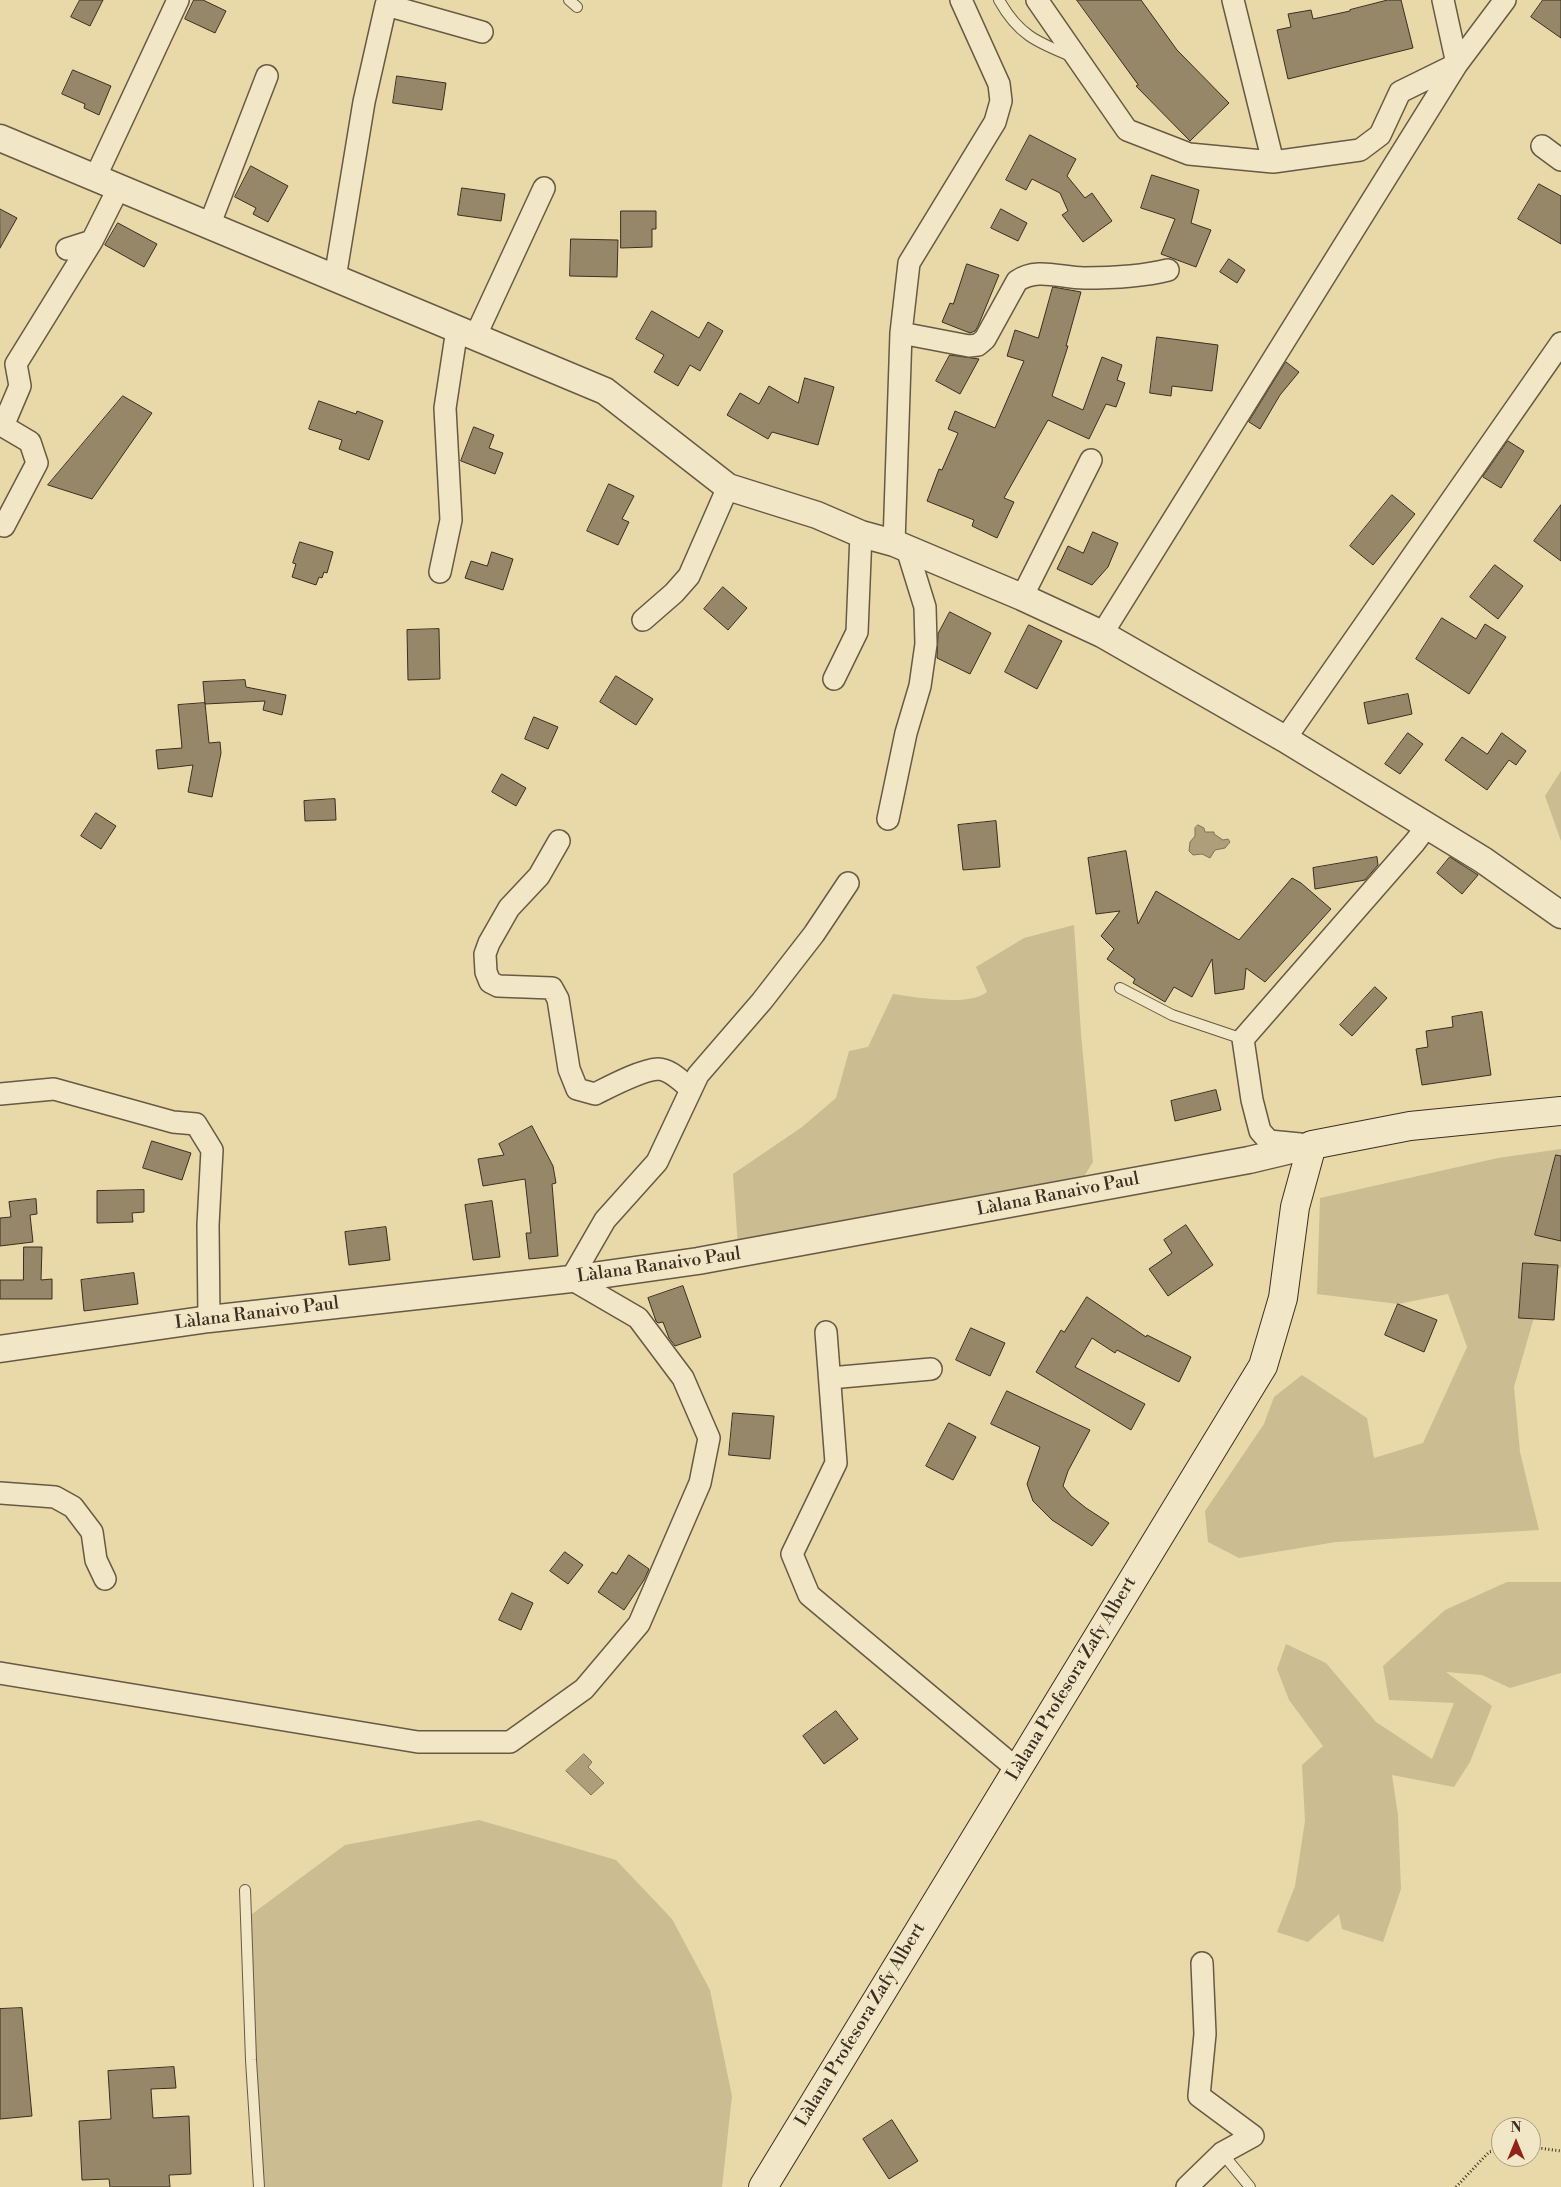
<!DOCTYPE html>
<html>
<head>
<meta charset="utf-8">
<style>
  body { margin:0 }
  #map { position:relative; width:1561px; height:2187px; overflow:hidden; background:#e9d9a8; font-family:"Libre Bodoni",serif }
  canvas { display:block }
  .north { position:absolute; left:1491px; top:2117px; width:50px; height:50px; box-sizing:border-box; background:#f1e6c6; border:1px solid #a89d84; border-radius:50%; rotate:0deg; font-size:14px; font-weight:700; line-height:20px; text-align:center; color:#3a2f22 }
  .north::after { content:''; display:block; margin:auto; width:18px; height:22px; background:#8f2418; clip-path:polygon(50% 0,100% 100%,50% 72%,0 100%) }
</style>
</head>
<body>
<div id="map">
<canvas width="1561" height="2187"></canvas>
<div class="north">N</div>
</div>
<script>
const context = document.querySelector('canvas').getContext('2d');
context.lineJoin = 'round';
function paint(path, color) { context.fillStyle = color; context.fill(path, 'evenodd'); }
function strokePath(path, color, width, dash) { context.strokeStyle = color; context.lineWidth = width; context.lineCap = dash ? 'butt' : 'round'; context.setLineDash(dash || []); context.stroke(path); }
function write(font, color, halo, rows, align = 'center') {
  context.font = font + ' "Libre Bodoni",serif'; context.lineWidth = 5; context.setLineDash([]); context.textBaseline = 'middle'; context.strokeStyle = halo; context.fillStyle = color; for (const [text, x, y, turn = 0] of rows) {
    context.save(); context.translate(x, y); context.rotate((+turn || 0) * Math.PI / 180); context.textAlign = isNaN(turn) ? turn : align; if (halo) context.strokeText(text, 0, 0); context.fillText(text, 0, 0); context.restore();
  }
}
paint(new Path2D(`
  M1561,771V841L1545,796Z
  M1074,925L1081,1034L1093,1162L1083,1178L738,1247L733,1174L802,1127L836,1098L849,1051L868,1047L893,994C915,997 969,1007 987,992L976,967L1024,938Z
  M1561,1149V1267L1545,1279L1514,1387L1520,1452L1539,1530L1336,1542L1239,1558L1208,1542L1205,1511L1264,1424L1274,1397L1302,1375L1367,1418L1374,1458L1423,1443L1467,1347L1448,1294L1398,1304L1317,1294L1320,1198L1498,1158Z
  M1507,1582H1561V1673L1510,1688L1482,1675L1446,1672L1492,1706L1470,1762L1454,1787L1392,1775L1398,1815L1401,1889L1383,1942L1342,1929L1339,1914L1308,1942L1277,1932L1295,1886L1305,1821L1302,1765L1323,1746L1289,1700L1277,1669L1286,1644L1326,1663L1376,1722L1432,1759L1454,1703L1389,1700L1383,1666L1445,1610Z
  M479,1820L616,1860L672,1919L710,1990L732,2096L722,2187H262L248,1917L345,1845Z`), '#cbbc91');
const water = new Path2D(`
  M1198,825L1204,828L1205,832H1214V834L1223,840L1228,839L1230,842L1225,848L1215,850L1210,858L1202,854L1193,855L1189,851L1190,842L1195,836V828Z
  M584,1754L592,1762L588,1767L604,1783L591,1795L566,1771Z`);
paint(water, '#ae9f7a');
strokePath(water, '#807257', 1);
const building = new Path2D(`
  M80,0H103L90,26L71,17Z
  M194,0H203L226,11L215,33L185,19Z
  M1077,0H1141L1177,50L1229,103L1190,141L1136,86L1138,85Z
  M1388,0H1401L1413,48L1288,79L1277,30L1291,27L1288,14L1311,10L1313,19L1350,11V10Z
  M1543,0H1561V38L1531,17Z
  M73,70L111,86L99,115L84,108L85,104L62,94Z
  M397,76L446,83L442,110L393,103Z
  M1030,135L1076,159L1067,176L1085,198L1092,193L1112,221L1083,242L1062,215L1068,211L1060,193L1032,179L1026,190L1006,180Z
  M251,166L288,186L268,222L253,214L256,208L235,197Z
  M1152,175L1199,190L1191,223L1211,230L1196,267L1161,254L1175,219L1141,208Z
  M1539,184L1561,196V244L1518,219Z
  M462,188L505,194L501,221L458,215Z
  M0,209L17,218L0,248Z
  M1001,209L1027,223L1018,241L991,228Z
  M621,211H656V229H652V247L621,248Z
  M118,223L157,244L144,267L105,245Z
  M571,239L618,240L617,277L570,276Z
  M1229,259L1245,270L1237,283L1220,272Z
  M967,264L999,275L978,326L975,331L970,333L942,322L950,303L953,304Z
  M1053,287L1081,292L1066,346H1068L1052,396L1083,410L1102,357L1122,365L1117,380L1125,383L1116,407L1106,404L1089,439L1048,420L1004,498L1014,502L997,538L972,526L974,520L927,501L939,469L942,470L958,433L948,429L955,411L995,428L1024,361L1007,356L1015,330L1038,338Z
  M652,311L699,338L708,322L723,331L700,371L690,365L678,386L654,372L664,355L636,339Z
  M1157,337L1218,345L1212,391L1172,386L1171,396L1150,393Z
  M950,355L979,359L960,394L936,381Z
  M1286,362L1299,372L1280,395L1260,429L1249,422Z
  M805,378L834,387L818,445L772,432L768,439L727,415L740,393L759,404L769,386L798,403Z
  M123,396L152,413L92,499L48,485Z
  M319,401L356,414L357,411L383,421L369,460L339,449L342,440L309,429Z
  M474,427L494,435L489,448L503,453L495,474L461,461Z
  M1508,441L1524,451L1501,488L1483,477Z
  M609,484L634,496L622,519L629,522L618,545L587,531Z
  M1392,495L1415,514L1373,565L1350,546Z
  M1561,505V561L1534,541Z
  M1093,532L1118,543L1108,567L1092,585L1057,569L1068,546L1083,553Z
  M300,542L333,552L327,573L324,572L322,578L319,577L316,585L292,577L296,564L293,563Z
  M492,552L513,559L503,590L465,578L471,561L487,566Z
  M1495,565L1523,586L1498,619L1470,597Z
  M723,587L747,608L728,630L704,609Z
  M950,612L991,633L970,674L937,658L938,634Z
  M1442,618L1476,639L1485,624L1506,637L1469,694L1416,659Z
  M1029,625L1062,641L1037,689L1005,672Z
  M439,629L440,679L408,680L407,630Z
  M616,676L653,699L636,725L600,702Z
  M245,680L246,687L286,695L282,715L263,710L265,701L205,704L203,682Z
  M1408,694L1412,714L1368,724L1364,703Z
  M205,703L209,743L220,742L221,753L212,797L188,792L193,765L158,769L156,750L182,748L178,705Z
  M534,717L558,727L548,749L525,739Z
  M1408,733L1423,744L1400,774L1385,764Z
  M1502,733L1526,751L1516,765L1509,760L1487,790L1445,760L1462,737L1487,754Z
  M502,774L526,788L516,806L492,792Z
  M335,799L336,820L305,821L304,801Z
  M96,813L116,826L101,849L81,836Z
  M996,821L1000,867L963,870L958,825Z
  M1126,851L1138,924L1156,891L1239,940L1292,878L1301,883L1331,909L1265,982L1246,968L1244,989L1215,994L1212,959L1192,997L1174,987L1165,1002L1133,983L1135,979L1107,959L1114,949L1101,936L1120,911L1096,914L1088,858Z
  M1377,857L1378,865L1365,880L1315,889L1313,868Z
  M1450,857L1478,875L1462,894L1437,873Z
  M1375,987L1387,998L1352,1036L1340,1025Z
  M1482,1012L1491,1075L1422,1085L1416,1049L1428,1047L1426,1031L1453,1027L1452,1017Z
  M1216,1090L1221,1110L1175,1121L1171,1101Z
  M532,1126L553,1166L556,1183L552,1184L558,1256L529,1259L526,1233H531L525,1179L483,1186L478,1159L504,1155L499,1144Z
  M152,1141L191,1153L182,1180L143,1168Z
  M1556,1155L1561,1156V1241L1535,1235Z
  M144,1190V1212L132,1213L133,1222L97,1223V1191Z
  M36,1199L37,1214L30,1215L33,1242L0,1246V1218L11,1217L9,1202Z
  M492,1201L500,1257L473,1260L465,1205Z
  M1186,1225L1213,1265L1168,1296L1149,1269L1172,1253L1164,1240Z
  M386,1227L390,1260L349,1265L345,1232Z
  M24,1247H42L41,1280L52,1279V1299H0V1280H23Z
  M1523,1263L1558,1265L1554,1320L1519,1318Z
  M134,1273L138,1304L84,1311L81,1280Z
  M683,1286L701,1337L675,1346L669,1338L663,1322L658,1323L656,1321L648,1298Z
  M1087,1297L1146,1337L1147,1335L1191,1357L1179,1382L1117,1350L1115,1353L1092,1338L1075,1367L1145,1404L1131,1430L1036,1372L1061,1330L1064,1332Z
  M1398,1304L1437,1320L1424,1352L1385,1335Z
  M971,1328L1005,1343L990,1376L956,1360Z
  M1007,1391L1090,1430L1068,1471L1063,1486L1071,1496L1086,1508L1109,1523L1092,1546L1052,1520L1033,1501L1027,1484L1040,1447L991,1424Z
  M733,1413L774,1416L770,1459L729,1455Z
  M949,1423L976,1437L953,1480L926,1466Z
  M565,1552L583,1565L568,1584L550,1571Z
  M629,1555L649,1569L644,1580L624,1610L598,1592L612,1572L616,1574Z
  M512,1593L533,1603L521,1630L499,1620Z
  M836,1711L858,1739L824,1764L803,1736Z
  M22,2008L32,2116L0,2119V2009Z
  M174,2067L176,2088L151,2089L153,2118L189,2116L191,2174L169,2175L170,2187H110L109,2179L82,2180L79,2121L111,2119L108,2071Z
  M892,2120L918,2161L889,2179L863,2139Z`);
paint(building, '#958768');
strokePath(building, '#3a2f22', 1);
const service = new Path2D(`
  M569,0L577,7
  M999,0C1018,34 1036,42 1071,56
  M1120,988L1172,1015L1243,1039
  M245,1890L251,2060L259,2187
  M1222,2153L1250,2187`);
const minor = new Path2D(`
  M1037,0L1127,130L1189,154L1273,162L1360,150L1380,135L1400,92L1457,64L1443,0
  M1233,0L1273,162
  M1542,146L1561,160
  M95,178L178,0
  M209,226L267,76
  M67,249L92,241L119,187
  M335,278L364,102L386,5L482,32
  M901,333L969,346L978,345L985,339L1017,281C1037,267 1061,278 1084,278C1112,278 1140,277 1168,270
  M475,337L544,188
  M4,526L37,463L30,442L3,426L20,386L16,364L92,241
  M894,543L901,333L909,263L995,122L1001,101L999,84L961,0
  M440,572L451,520L445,408L457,329
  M1022,597L1091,460
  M643,620L674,593L689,576L728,487
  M1102,634L1457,64L1505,0
  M834,679L857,632L861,534
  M1285,739L1561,343
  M888,819L906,733L920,686L926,644L925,607L907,549
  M559,841L539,876L509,908L489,943L485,954L486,972L490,982L498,986L552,988L558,999L569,1069L577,1089L595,1094C611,1086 641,1070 658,1069C670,1069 682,1082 691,1089
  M0,1094L54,1089L173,1122L196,1124L212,1150L208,1225L209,1319
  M1300,1144L1269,1141L1260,1131L1252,1100L1243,1039L1415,842L1427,826
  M826,1332L836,1463L792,1554L809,1595L1017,1769
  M830,1378L931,1369
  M0,1493L55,1497L73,1507L92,1532L96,1560L105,1579
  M0,1673L418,1742H510L584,1689L639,1624L700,1483L709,1438L683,1378L638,1318L571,1279L605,1220L657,1162L698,1075L762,1001L814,934L848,883
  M1187,2187L1222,2153L1253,2136L1199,2096L1205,2034L1202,1963`);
const tertiary = new Path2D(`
  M0,138L605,391L728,487L817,515L861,534L894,543L1022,597L1102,634L1285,739L1483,860L1561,915
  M0,1349L209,1319L571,1279L698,1261L1249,1160L1312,1145`);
const secondary = new Path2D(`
  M763,2187L1263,1366L1283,1298L1295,1207L1312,1145L1410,1126L1561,1111`);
strokePath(service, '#665a44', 12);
strokePath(minor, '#665a44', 24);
strokePath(tertiary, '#665a44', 29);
strokePath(secondary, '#3a2f22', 30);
strokePath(new Path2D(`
  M1531,2147L1561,2151
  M1456,2187L1489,2152L1501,2149`), '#3a2f22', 3, [1, 2.5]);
strokePath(service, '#f1e6c6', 10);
strokePath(minor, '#f1e6c6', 21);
strokePath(tertiary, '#f1e6c6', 26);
strokePath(secondary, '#f1e6c6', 28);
write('18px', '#3a2f22', '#f1e6c6', [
  ["Làlana Ranaivo Paul",1058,1195,-11],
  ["Làlana Ranaivo Paul",659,1266,-8],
  ["Làlana Ranaivo Paul",257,1314,-7],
  ["Làlana Profesora Zafy Albert",1072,1679,-59],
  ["Làlana Profesora Zafy Albert",861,2025,-59]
]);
</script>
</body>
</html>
